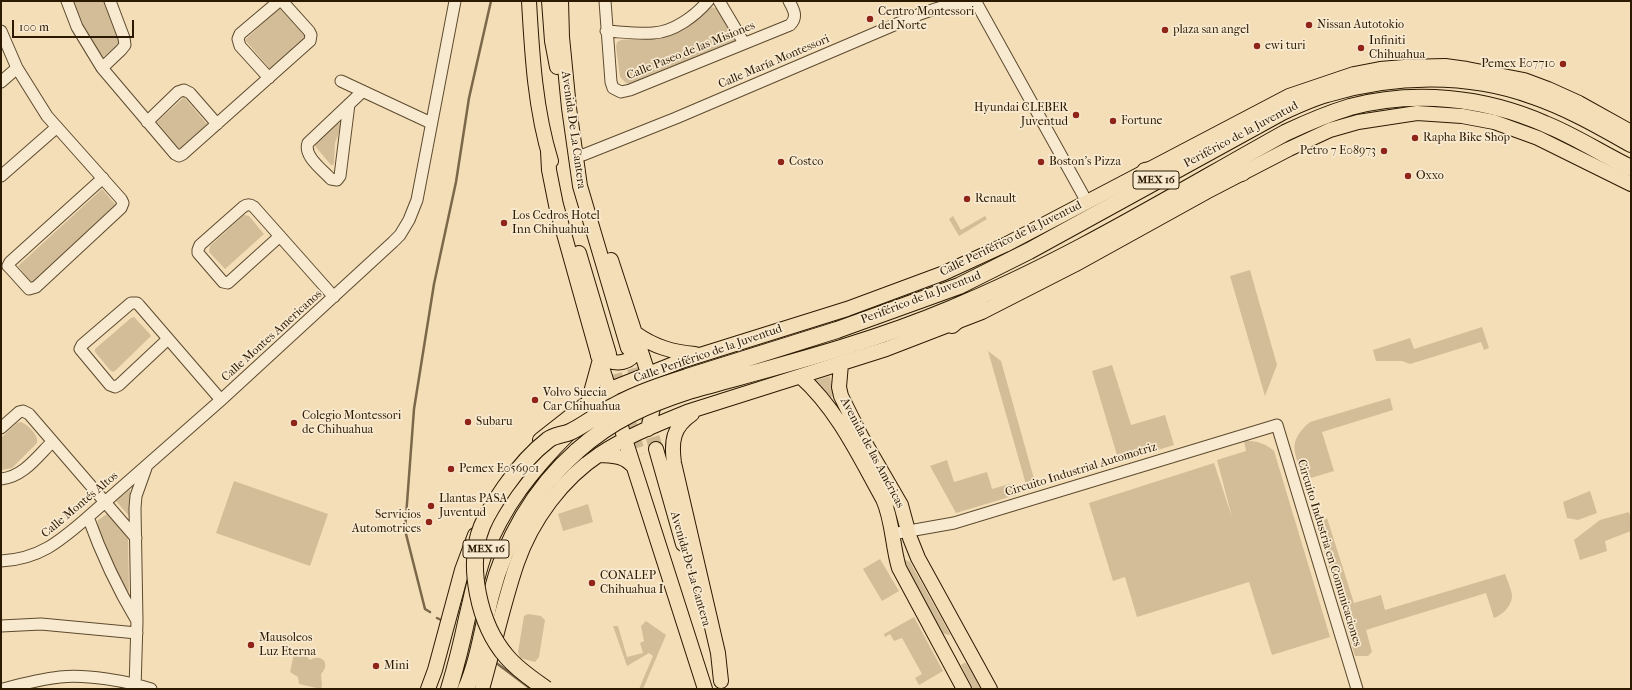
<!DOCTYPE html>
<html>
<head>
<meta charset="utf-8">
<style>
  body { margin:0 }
  #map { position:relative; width:1632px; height:690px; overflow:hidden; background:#f4deb7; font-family:"IM FELL French Canon",serif }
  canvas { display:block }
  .frame { position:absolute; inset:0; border:2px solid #2b1900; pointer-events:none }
  .scale { position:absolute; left:12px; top:20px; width:122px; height:18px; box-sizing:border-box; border:2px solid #2b1900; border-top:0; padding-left:5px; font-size:12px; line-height:14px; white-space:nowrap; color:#2b1900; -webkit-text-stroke:3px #f8ead0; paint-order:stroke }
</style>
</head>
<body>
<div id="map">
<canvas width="1632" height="690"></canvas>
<div class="frame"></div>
<div class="scale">100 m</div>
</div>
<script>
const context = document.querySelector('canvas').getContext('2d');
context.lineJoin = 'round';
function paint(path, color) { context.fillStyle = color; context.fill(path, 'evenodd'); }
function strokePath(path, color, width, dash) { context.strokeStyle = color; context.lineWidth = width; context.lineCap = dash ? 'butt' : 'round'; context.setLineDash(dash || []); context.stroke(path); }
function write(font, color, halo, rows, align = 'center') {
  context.font = font + ' "IM FELL French Canon",serif'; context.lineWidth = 3.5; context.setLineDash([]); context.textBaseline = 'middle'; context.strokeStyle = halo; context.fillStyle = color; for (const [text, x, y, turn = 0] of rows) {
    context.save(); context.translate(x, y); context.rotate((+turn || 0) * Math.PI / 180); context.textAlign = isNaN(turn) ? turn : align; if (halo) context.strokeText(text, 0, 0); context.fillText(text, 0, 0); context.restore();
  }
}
paint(new Path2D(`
  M73,1H106L121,42L102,58L82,25Z
  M280,7L307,36L270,69L245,40Z
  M709,7L717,8L734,36L735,41L731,45L635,85L626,83L620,77L616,47L617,42L621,40L656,37Z
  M184,97L207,124L180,150L157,122Z
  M340,123L341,127L335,143L334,163L333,165H331L315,146L316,143L337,124Z
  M102,189L115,204V209L32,284L18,266Z
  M244,215L249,216L264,234L225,269L209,252L210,246Z
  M953,216L961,230L985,216L987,219L959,236L949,219Z
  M1250,270L1277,365L1265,396L1230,276Z
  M134,317L149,333L151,336L116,370L113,372L110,370L95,352V349L131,318Z
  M1482,327L1489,348L1484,350L1481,342L1410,364L1402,361H1376L1373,350L1410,338L1414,349Z
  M988,351L1001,361L1036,486L1027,488Z
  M1112,365L1131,425L1165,415L1174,445L1119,462L1092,371Z
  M830,376L833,396L829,398L814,381Z
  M1390,398L1393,410L1322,432L1334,471L1304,480C1296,454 1285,443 1310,422Z
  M21,422C28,425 39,435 37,443L12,468L1,470V438L17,423Z
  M1244,441C1256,441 1264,442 1274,451L1330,637L1272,655L1249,582L1137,617L1125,577L1113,581L1089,503L1214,463L1232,517L1217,460L1246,451Z
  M947,460L954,482L987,472L992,489L1013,483L1016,495L956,513L930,466Z
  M234,481L328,514L310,566L216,533Z
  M130,489V515L129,516L116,501Z
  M1590,491L1597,513L1578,520L1567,518L1563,502Z
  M588,504L593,522L563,531L558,514Z
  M1629,512L1631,520V531L1605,541L1607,551L1580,560L1574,540L1600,520Z
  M107,514H109L121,527L128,539L129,592L126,591L107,561L97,528L98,520Z
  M1327,518L1354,603L1381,595L1385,610L1505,574C1507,580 1512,590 1512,597C1511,607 1502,615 1494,618L1486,593L1366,630L1372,652L1368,656H1355L1317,526Z
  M880,559L899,591L882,601L863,569Z
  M906,560L910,562L950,634L949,635L941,633L903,561Z
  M528,614L541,616L545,620L539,657L535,662L520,658L518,652L524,616Z
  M914,617L943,671L919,685L915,678L922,674L902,638L894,641L890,634L885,637L884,634Z
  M646,621L666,635L643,689H639L653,656L649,653L627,666L613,626H618L627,657L643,653L640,643L644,641L641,626Z
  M295,649L302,652L310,660C322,653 331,664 321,674L322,685L321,689L299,684L298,677L290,672Z
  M964,663H966L968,666L981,689H973L961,665Z`), '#d2bd98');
strokePath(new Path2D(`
  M430,612L425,609L405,530L414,409L434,284L456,182L469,98L491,1
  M437,618L441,620
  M495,662L531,689`), '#7b6749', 2.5);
strokePath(new Path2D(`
  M628,348L640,389
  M609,354L639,455
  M647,417L656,449`), '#ccb792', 14, [14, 7]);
const minor = new Path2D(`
  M67,1L77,27L102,68L175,154L179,156L183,154L310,41L311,35L309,31L282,1
  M605,1L611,82L613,88L621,92L630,90L790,25C798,17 794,10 789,1
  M719,1L744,43
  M977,4L1087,202
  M1,31L17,68L47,116L121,199L123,203L121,208L36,287L29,289L10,268L8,266L10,262L103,178
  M606,31C622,32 638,34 653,33C674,32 695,16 708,1
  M102,68L121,50L125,45L124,38L110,1
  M269,78L240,46L238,39L240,34L279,1
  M341,81L431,123
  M1,82L17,68
  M349,104L340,176L337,180L331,179C323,170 303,156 308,143L363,91
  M147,122L178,92L184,90L190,93L217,124
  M583,155L676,118L920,14C939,8 957,0 977,4
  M1,176L57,127
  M280,236L228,283L223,282L198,253V250L200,245L243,207C247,204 250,204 254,207L334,297
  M168,339L119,385L115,387L110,385L80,349L82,345L131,303H137L139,305L221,400
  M1,428L19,412L23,411L29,414L136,538
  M1,479C23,477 37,457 52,442
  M88,517C102,556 116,586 137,621
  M892,534L954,523L1277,425L1357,689
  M1,561C40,559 60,541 88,517L221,400L393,242L400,235L409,220L417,200L455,1
  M1,626L41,624L137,633
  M3,689C22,684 41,679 60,677C86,674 127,681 151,689
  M135,689L137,621L135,508L136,496L146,468`);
const major = new Path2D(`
  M529,1C532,54 535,109 551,161
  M549,1L552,41L557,67
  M561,1L562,37L569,108L580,186L628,348
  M548,151L549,170L556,205L598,355L705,689
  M579,253L609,354
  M611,260L648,373L653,408L648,429
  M635,333C654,347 673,352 695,354
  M598,356C615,366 634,366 638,343
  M841,364L839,387L841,396L861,436L901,505L910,538L918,558L990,689
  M800,376C838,410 859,456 883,499C893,521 892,545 899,568L964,689
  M588,403L599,363
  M692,414C673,427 671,441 674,463L718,653L721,681
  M540,440L582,407L608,390L681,361L847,309L944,273L1005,245L1289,96L1354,74L1380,69L1404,67L1445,66L1467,69L1524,80L1548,89L1579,103L1631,132
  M656,449L683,544
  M599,455C614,456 623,455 634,467
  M428,689L435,670L462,570L475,535
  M482,689C494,647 503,604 517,563C532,520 562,479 600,454C627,436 658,424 687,412L886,349L982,312L1074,265L1206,192L1289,149L1330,130L1358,122L1417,113L1462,116L1494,122L1538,138L1631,184`);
const highway = new Path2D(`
  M1145,171L1172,167
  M1211,179L1242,173
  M952,325L978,302
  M687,377L837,330L959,286L1029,251L1282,112C1297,105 1312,98 1327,94C1393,74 1468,72 1533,96C1568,108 1599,126 1631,144
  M692,390C778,366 867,344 950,309C1067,261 1175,194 1285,133C1306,123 1327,114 1350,107C1414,90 1484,97 1545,124C1575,136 1602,154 1631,168
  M449,689C456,666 462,642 467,618C472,598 476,576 483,556C503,505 531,470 569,432
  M466,689C479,659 483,626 491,595C505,540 534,489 577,451`);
strokePath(minor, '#5d4a2e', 13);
strokePath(major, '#2b1900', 16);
strokePath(highway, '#2b1900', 18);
strokePath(minor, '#f8ead0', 11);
strokePath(major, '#f4deb7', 14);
strokePath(highway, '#f4deb7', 16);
const highwayBridge = new Path2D(`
  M577,451C613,419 646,405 692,390
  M546,689C532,679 518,670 507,657C479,625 466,565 482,526C488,512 496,500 505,487C517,470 531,453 548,440C554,435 563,435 570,432C585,425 599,413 614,406C637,393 662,385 687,377`);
strokePath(highwayBridge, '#2b1900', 18, []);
strokePath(highwayBridge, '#f4deb7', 16);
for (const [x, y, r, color] of [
  [870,19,4,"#8f2418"],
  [1309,25,4,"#8f2418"],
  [1165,30,4,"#8f2418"],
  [1257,46,4,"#8f2418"],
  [1361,48,4,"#8f2418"],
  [1563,64,4,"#8f2418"],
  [1076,115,4,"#8f2418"],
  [1113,121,4,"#8f2418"],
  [1415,138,4,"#8f2418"],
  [1384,151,4,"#8f2418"],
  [781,162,4,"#8f2418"],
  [1041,162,4,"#8f2418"],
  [1408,176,4,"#8f2418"],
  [967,199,4,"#8f2418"],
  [504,223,4,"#8f2418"],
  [535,400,4,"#8f2418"],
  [468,422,4,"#8f2418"],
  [294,423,4,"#8f2418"],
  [451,469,4,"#8f2418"],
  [431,506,4,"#8f2418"],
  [429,522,4,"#8f2418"],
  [592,583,4,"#8f2418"],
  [251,645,4,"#8f2418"],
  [376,666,4,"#8f2418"]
]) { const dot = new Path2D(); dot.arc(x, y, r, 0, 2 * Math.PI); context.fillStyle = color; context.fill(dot); strokePath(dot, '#f8ead0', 1.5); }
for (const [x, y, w] of [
  [1156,180,46],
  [486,549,46]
]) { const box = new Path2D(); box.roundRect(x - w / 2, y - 9, w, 18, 3); context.fillStyle = '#f8ead0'; context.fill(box); strokePath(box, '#2b1900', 1); }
write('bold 11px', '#2b1900', null, [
  ["MEX 16",1156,180],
  ["MEX 16",486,549]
]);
write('12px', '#2b1900', '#f8ead0', [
  ["Centro Montessori",878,12],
  ["del Norte",878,26],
  ["Nissan Autotokio",1317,25],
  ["plaza san angel",1173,30],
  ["Infiniti",1369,41],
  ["Chihuahua",1369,55],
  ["ewi turi",1265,46],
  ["Pemex E07710",1555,64,"right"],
  ["Hyundai CLEBER",1068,108,"right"],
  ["Juventud",1068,122,"right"],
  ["Fortune",1121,121],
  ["Rapha Bike Shop",1423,138],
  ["Petro 7 E08973",1376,151,"right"],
  ["Costco",789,162],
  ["Boston's Pizza",1049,162],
  ["Oxxo",1416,176],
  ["Renault",975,199],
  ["Los Cedros Hotel",512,216],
  ["Inn Chihuahua",512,230],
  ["Volvo Suecia",543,393],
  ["Car Chihuahua",543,407],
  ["Colegio Montessori",302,416],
  ["de Chihuahua",302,430],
  ["Subaru",476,422],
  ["Pemex E056901",459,469],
  ["Llantas PASA",439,499],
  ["Juventud",439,513],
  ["Servicios",421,515,"right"],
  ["Automotrices",421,529,"right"],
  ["CONALEP",600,576],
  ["Chihuahua I",600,590],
  ["Mausoleos",259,638],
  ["Luz Eterna",259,652],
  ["Mini",384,666]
], 'left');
write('12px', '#2b1900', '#f8ead0', [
  ["Calle Paseo de las Misiones",691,51,-22],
  ["Calle María Montessori",774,62,-23],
  ["Avenida De La Cantera",573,130,82],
  ["Periférico de la Juventud",1241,135,-28],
  ["Calle Periférico de la Juventud",1011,239,-26],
  ["Periférico de la Juventud",921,298,-21],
  ["Calle Montes Americanos",272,336,-42],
  ["Calle Periférico de la Juventud",708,354,-19],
  ["Avenida de las Américas",872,453,62],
  ["Circuito Industrial Automotriz",1081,470,-17],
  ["Calle Montés Altos",80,505,-40],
  ["Circuito Industria en Comunicaciones",1329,553,73],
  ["Avenida De La Cantera",690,569,74]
]);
</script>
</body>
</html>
